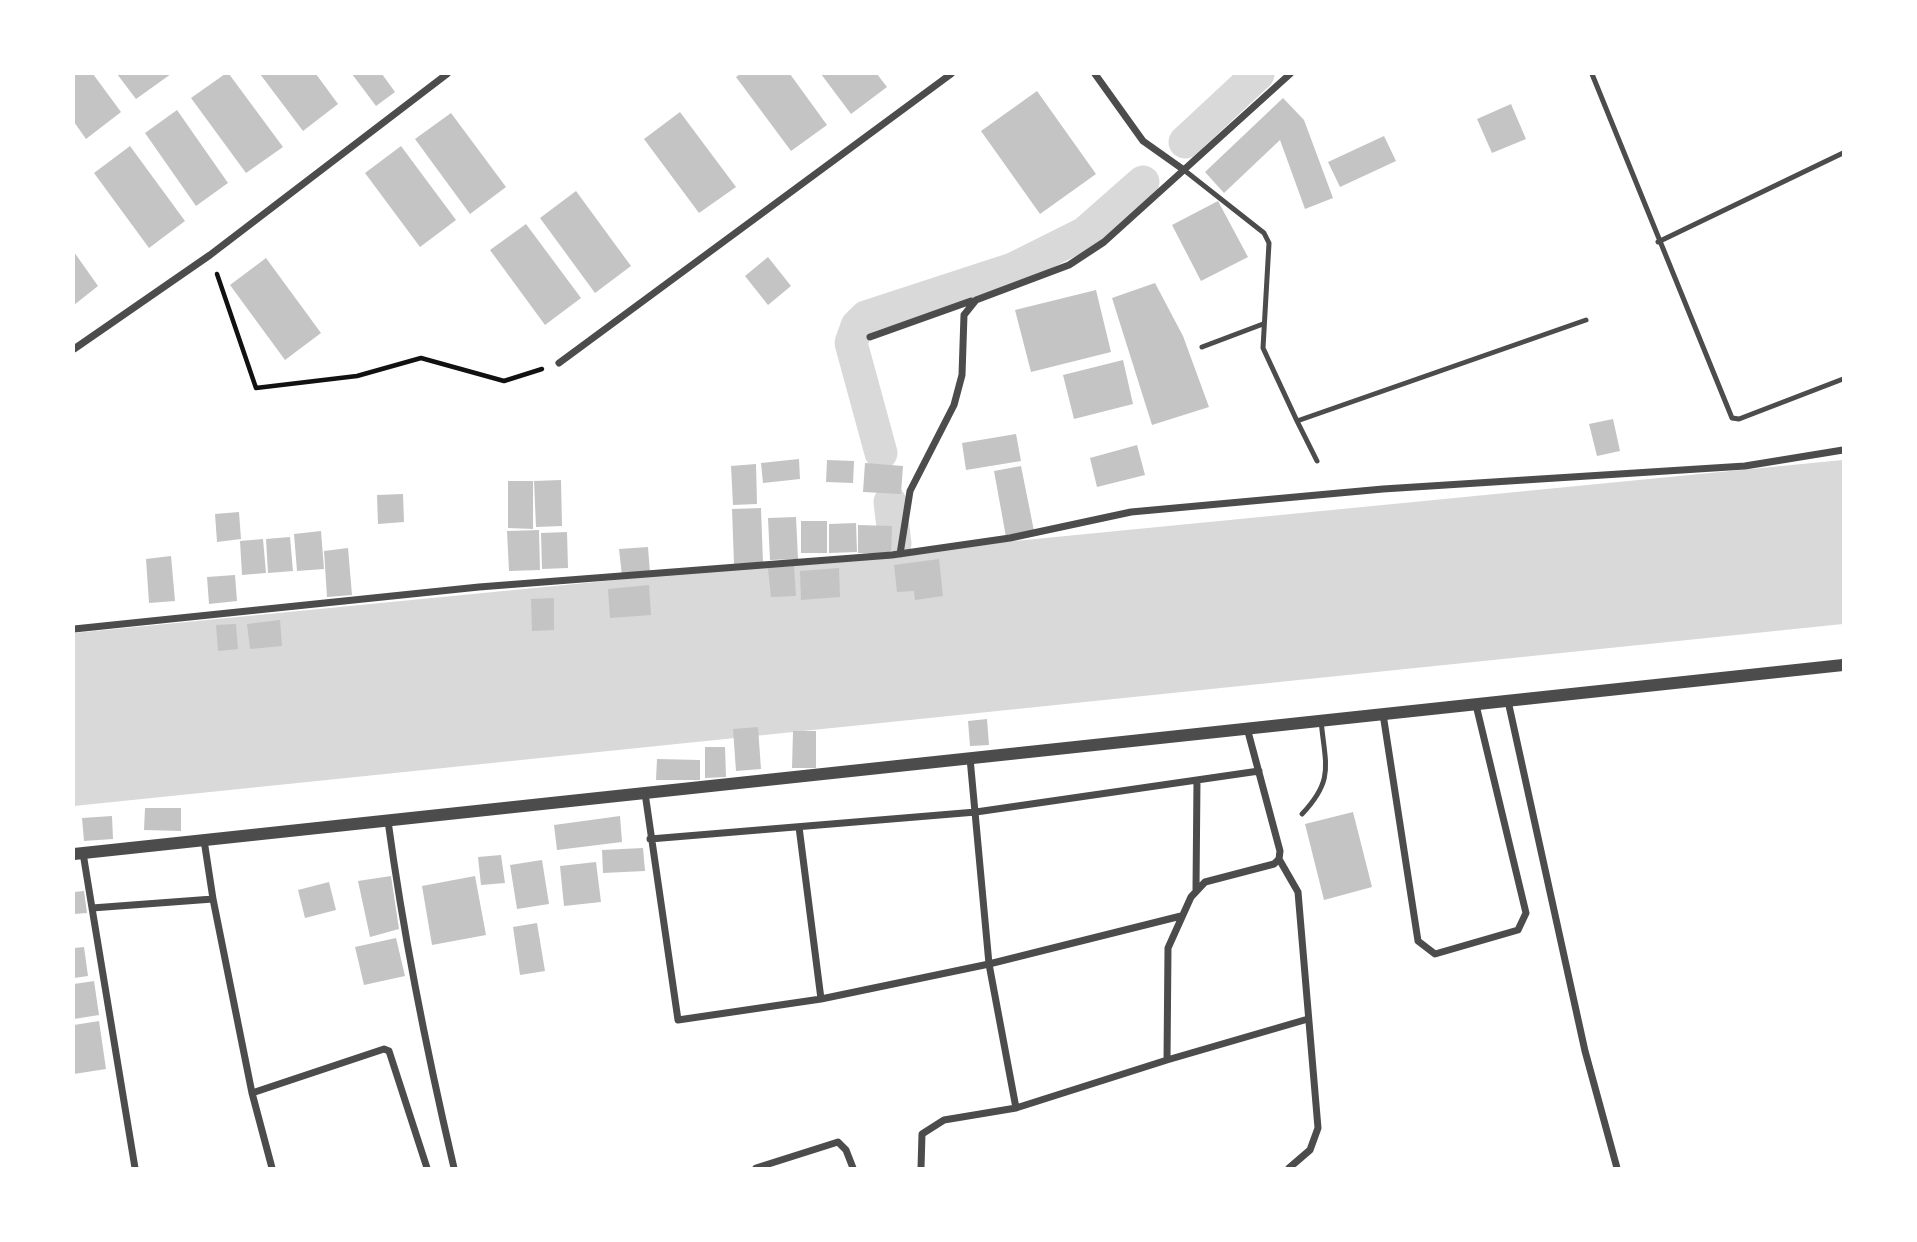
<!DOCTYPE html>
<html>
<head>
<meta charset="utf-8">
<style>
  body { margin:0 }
  #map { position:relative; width:1917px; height:1242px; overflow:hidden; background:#fff; font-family:"DM Sans",sans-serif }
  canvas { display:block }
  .frame { position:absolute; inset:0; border:75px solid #fff; pointer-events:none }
</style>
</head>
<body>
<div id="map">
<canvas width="1917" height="1242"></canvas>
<div class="frame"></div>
</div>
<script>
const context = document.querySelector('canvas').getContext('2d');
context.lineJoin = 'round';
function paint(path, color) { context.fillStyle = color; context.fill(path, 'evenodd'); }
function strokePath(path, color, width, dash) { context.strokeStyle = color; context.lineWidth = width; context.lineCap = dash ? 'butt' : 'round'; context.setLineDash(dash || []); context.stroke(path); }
paint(new Path2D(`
  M1843,460V624L74,806V633Z`), '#d9d9d9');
strokePath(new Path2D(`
  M1185,142L1258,74
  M881,453L851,343L857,326L866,317L1013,269L1085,233L1143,182
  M890,502L895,544`), '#d9d9d9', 33);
paint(new Path2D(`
  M74,74H93L121,112L86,139L74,122Z
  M117,74H171L136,99Z
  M225,74H229L283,147L246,173L191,98Z
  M260,74H316L338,104L303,131Z
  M352,74H382L395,92L376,106Z
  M740,74H790L827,125L791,151L736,77Z
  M821,74H877L887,87L851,114Z
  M1037,91L1096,174L1040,214L981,131Z
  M1283,98L1304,120L1333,198L1305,209L1280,140L1224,193L1205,172Z
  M1511,104L1526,139L1492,153L1477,119Z
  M177,110L228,183L196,206L145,133Z
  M680,112L736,187L699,213L644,139Z
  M451,113L506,187L470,214L415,139Z
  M1384,136L1396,161L1340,187L1328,162Z
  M130,146L185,221L149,248L94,173Z
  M401,146L456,220L420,247L365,173Z
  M576,191L631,266L595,293L540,218Z
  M1218,201L1248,257L1201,281L1172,225Z
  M526,224L581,298L545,325L490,250Z
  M74,252L98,286L74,305Z
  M768,257L791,286L768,305L745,276Z
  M266,258L321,333L285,360L230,285Z
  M1155,283L1183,336L1209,407L1152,425L1112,298Z
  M1096,290L1111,352L1031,372L1015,310Z
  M1123,360L1133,404L1074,419L1063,375Z
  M1613,419L1620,451L1597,456L1589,424Z
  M1016,434L1021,461L966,470L962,443Z
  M1137,445L1145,475L1097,487L1090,458Z
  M799,459L800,479L763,483L761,463Z
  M827,460L854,461L853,483L826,482Z
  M865,463L903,466L901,494L863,492Z
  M756,464L757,504L733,505L731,466Z
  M1021,466L1034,531L1006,537L994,471Z
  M561,480L562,526L536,527L534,481Z
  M508,481H533V529L508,528Z
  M403,494L404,522L378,524L377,495Z
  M761,508L763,563L734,564L732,509Z
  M239,512L241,539L217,542L215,514Z
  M796,517L798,559L770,560L768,518Z
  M801,521H827V553H801Z
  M856,523L857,552L829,553V524Z
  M858,525L892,526L891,554L858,553Z
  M539,530L540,570L509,571L507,531Z
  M321,531L324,569L297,571L294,534Z
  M567,532L568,568L542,569L541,533Z
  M290,537L293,571L268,573L266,539Z
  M263,539L266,573L242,575L240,541Z
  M648,547L650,573L622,576L619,549Z
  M348,548L352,595L327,597L324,551Z
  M171,556L175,601L149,603L146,559Z
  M939,559L943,596L915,600L914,591L897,592L894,565Z
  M794,566L796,596L771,597L768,568Z
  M839,568L840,597L801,600L800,571Z
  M235,575L237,601L209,604L207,577Z
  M649,585L651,615L610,618L608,589Z
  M554,598V630L532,631L531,599Z
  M280,620L282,646L250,649L247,624Z
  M236,624L238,649L218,651L216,625Z
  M987,719L989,745L970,746L968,721Z
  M758,727L761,769L736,771L733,729Z
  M793,731H816V768H792Z
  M705,747H725L726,777L705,778Z
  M657,759L700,760V780H656Z
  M145,808H181V831L144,830Z
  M1353,812L1372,887L1324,900L1305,824Z
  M112,816L113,839L84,841L82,818Z
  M620,816L622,842L557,850L554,825Z
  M643,848L645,871L603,873L602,850Z
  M501,855L505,883L481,885L478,857Z
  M542,860L549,904L517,909L510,865Z
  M596,862L601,902L564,906L560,866Z
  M391,876L399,929L370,937L358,881Z
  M475,876L486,935L432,945L422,886Z
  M329,882L336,910L305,918L298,890Z
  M84,891L87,913L74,914V892Z
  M537,923L545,971L520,975L513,927Z
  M396,938L405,976L364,985L355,947Z
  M84,947L88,976L74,978V948Z
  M94,981L99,1015L74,1019V984Z
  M99,1021L106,1069L74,1074V1025Z`), '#c4c4c4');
strokePath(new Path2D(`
  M217,274L256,388L357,376L421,358L504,381L542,369`), '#111', 4.5);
strokePath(new Path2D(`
  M1592,74L1732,418L1739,419L1843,379
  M1184,170L1264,233L1269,243L1263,348L1297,421L1586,320
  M1658,242L1843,153
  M1202,347L1263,324
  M1297,421L1317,461
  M1302,814C1335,779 1325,765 1321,720`), '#4c4c4c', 5);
strokePath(new Path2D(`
  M1095,74L1143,141L1184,170
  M870,337L971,301
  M74,349L210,255L447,74
  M559,363L951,74
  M900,554L910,491L954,405L962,375L964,315L976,300L1069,265L1104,242L1290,74
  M74,629L479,587L892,555L1010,538L1131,512L1383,489L1745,466L1843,450
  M1508,701L1585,1051L1617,1168
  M1383,714L1418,941L1435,954L1518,930L1526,913L1476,705
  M970,758L989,964L1016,1108L1167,1060L1168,948L1191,897L1205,882L1274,864L1279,859L1280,851L1247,728
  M645,793L678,1020L821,999L989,964L1181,916
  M388,821C404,939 427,1053 454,1168
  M799,827L821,999
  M650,839L976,812L1259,771
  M204,840L213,899
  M83,853L92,908L213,899L252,1093L272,1168
  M1279,859L1298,892L1318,1128L1310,1150L1289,1168
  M1196,889L1197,780
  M92,908L135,1168
  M1167,1060L1308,1019
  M252,1093L384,1049L389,1051L427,1168
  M756,1168L838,1142L846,1150L853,1168
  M921,1168L922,1134L944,1120L1016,1108`), '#4c4c4c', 7);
strokePath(new Path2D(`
  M74,854L1843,665`), '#4c4c4c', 12);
</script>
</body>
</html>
